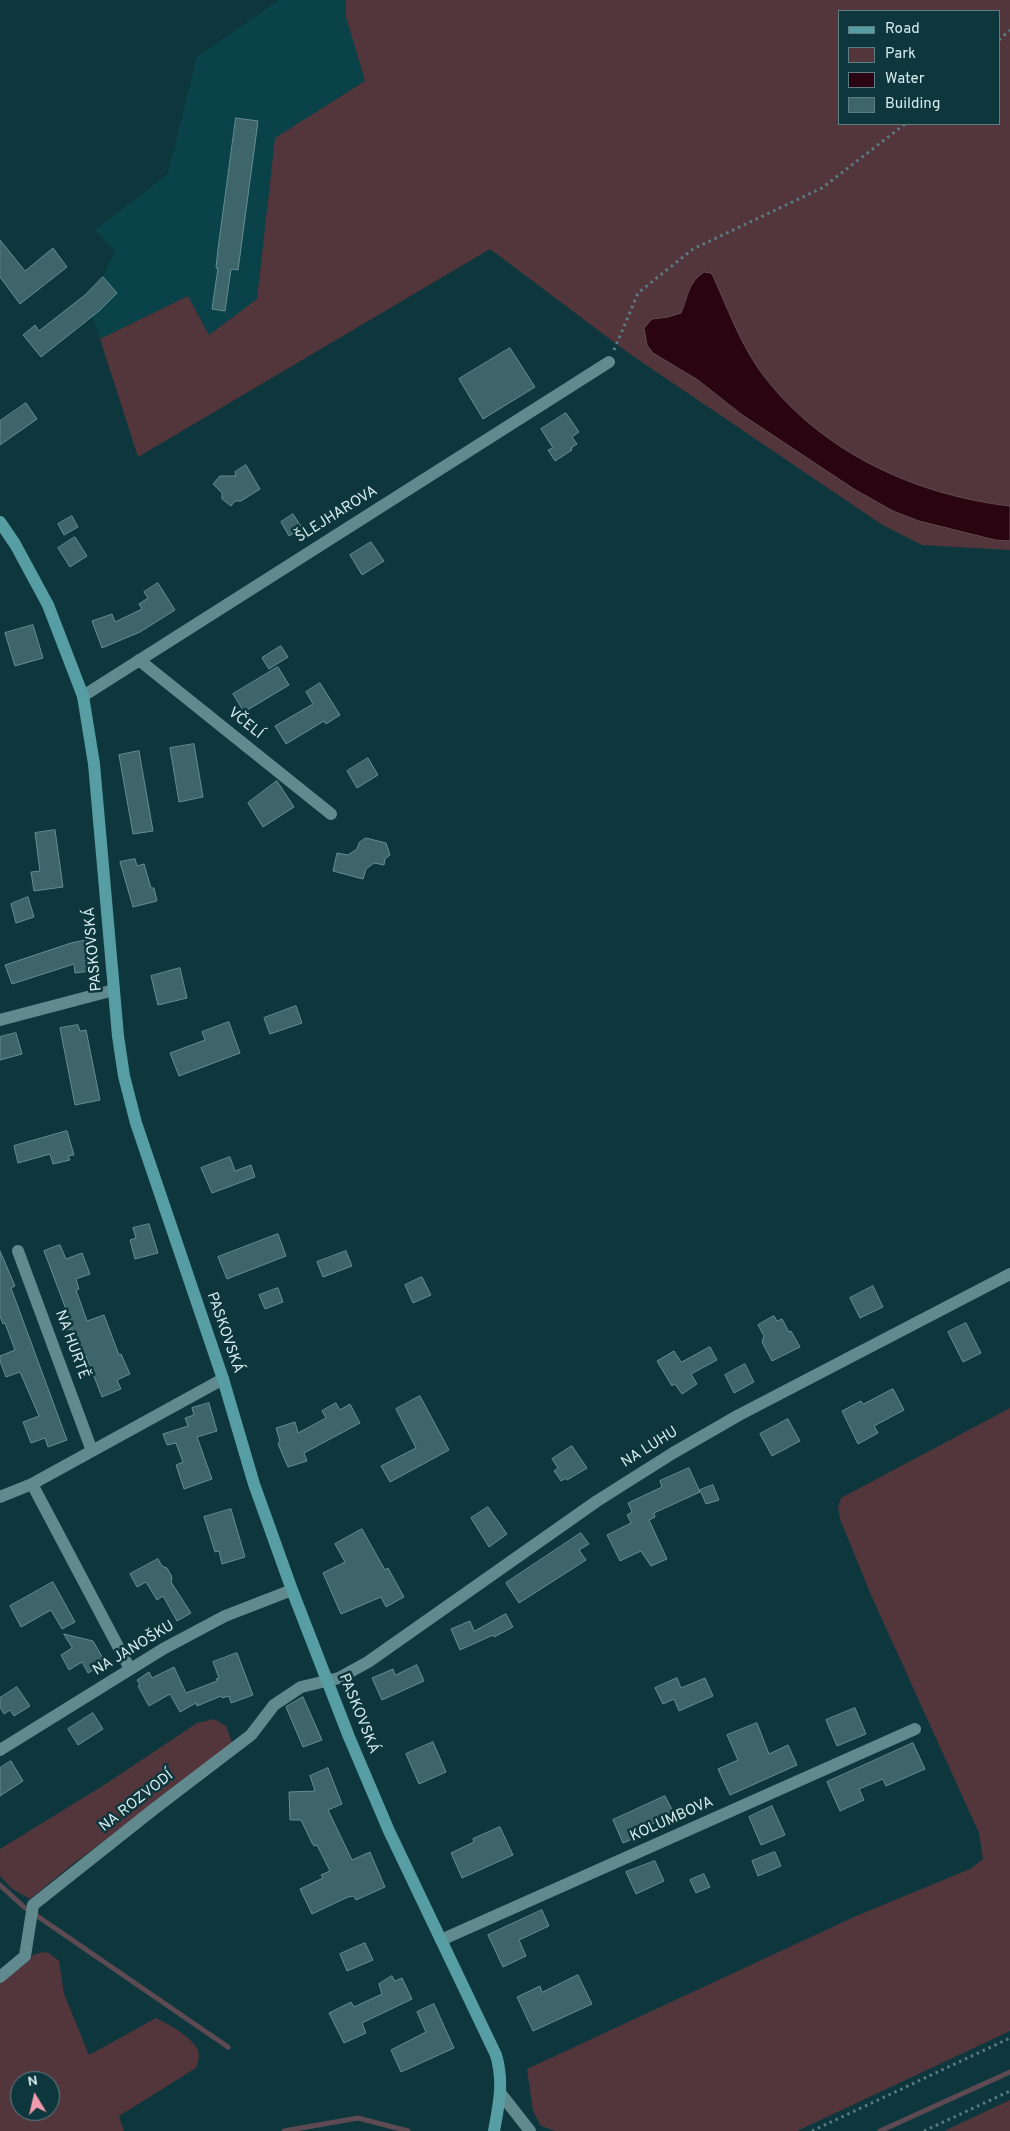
<!DOCTYPE html>
<html>
<head>
<meta charset="utf-8">
<style>
  body { margin:0 }
  #map { position:relative; width:1010px; height:2131px; overflow:hidden; background:#0d373c; font-family:Overpass,sans-serif }
  canvas { display:block }
  .legend { position:absolute; left:838px; top:10px; width:162px; height:115px; box-sizing:border-box; background:#0d373c; border:1px solid #5d7f83; margin:0; padding:6px 9px; list-style:none; font-size:15px; color:#d6ebed }
  .legend li { display:flex; align-items:center; gap:10px; height:25px }
  .legend b { width:25px; border:1px solid #5d7f83 }
  .north { position:absolute; left:10px; top:2071px; width:50px; height:50px; box-sizing:border-box; background:#0d373c; border:1px solid #5d7f83; border-radius:50%; rotate:351deg; font-size:14px; font-weight:700; line-height:20px; text-align:center; color:#d6ebed }
  .north::after { content:''; display:block; margin:auto; width:18px; height:22px; background:#f29aae; clip-path:polygon(50% 0,100% 100%,50% 72%,0 100%) }
</style>
</head>
<body>
<div id="map">
<canvas width="1010" height="2131"></canvas>
<ul class="legend">
<li><b style="height:6px;background:#579da4"></b>Road</li>
<li><b style="height:14px;background:#52363c"></b>Park</li>
<li><b style="height:14px;background:#2a0511"></b>Water</li>
<li><b style="height:14px;background:#3d656a"></b>Building</li>
</ul>
<div class="north">N</div>
</div>
<script>
const context = document.querySelector('canvas').getContext('2d');
context.lineJoin = 'round';
function paint(path, color) { context.fillStyle = color; context.fill(path, 'evenodd'); }
function strokePath(path, color, width, dash) { context.strokeStyle = color; context.lineWidth = width; context.lineCap = dash ? 'butt' : 'round'; context.setLineDash(dash || []); context.stroke(path); }
function write(font, color, halo, rows, align = 'center') {
  context.font = font + ' Overpass,sans-serif'; context.lineWidth = 5; context.setLineDash([]); context.textBaseline = 'middle'; context.strokeStyle = halo; context.fillStyle = color; for (const [text, x, y, turn = 0] of rows) {
    context.save(); context.translate(x, y); context.rotate((+turn || 0) * Math.PI / 180); context.textAlign = isNaN(turn) ? turn : align; if (halo) context.strokeText(text, 0, 0); context.fillText(text, 0, 0); context.restore();
  }
}
paint(new Path2D(`
  M279,0H346V17L365,81L275,138L257,299L209,335L188,296L100,339L85,295L103,277L115,251L95,230L168,174L197,57Z`), '#094349');
paint(new Path2D(`
  M346,0H1010V550L922,545L881,524L627,352L490,249L138,457L100,339L188,296L209,335L257,299L275,138L365,81L346,17ZM839,11H999V124H839Z
  M1010,1408V2031L797,2131H555L541,2126L533,2111L527,2069L856,1916L970,1869L983,1859L979,1833L871,1595L840,1519L838,1508L841,1498Z
  M214,1719L226,1726L233,1745L73,1864L30,1899L11,1888L0,1876V1849L104,1785L197,1723Z
  M43,1952L49,1953L59,1961L64,1994L89,2055L156,2018C168,2024 200,2041 199,2056C199,2060 197,2064 196,2068L119,2116L124,2131H0V1983L33,1955ZM20,2081H50V2111H20Z
  M1010,2100V2131H944Z`), '#52363c');
const water = new Path2D(`
  M704,272L711,273L713,276C727,307 739,340 758,368C815,449 913,495 1010,506V541L995,540L919,521L893,511L854,489L741,414L698,380L653,353L647,345L644,328L652,319L668,317L681,313C689,295 687,284 704,272Z`);
paint(water, '#2a0511');
strokePath(water, '#5e4a53', 1);
strokePath(new Path2D(`
  M0,1885L24,1907L228,2047
  M284,2131L358,2118L408,2131
  M880,2131L1010,2072`), '#5e4a53', 5);
const building = new Path2D(`
  M236,118L258,121L238,270L231,269L225,311L212,309L218,268H216L218,249Z
  M0,240L25,271L53,248L67,267L20,304L0,277Z
  M103,277L117,293L99,311L41,357L23,335L35,325L39,331L85,295Z
  M510,348L535,387L483,419L459,379Z
  M26,403L37,419L0,445V421Z
  M566,413L579,432L572,437L577,444L571,448L572,450L555,461L548,450L553,448L541,429Z
  M246,465L260,489L241,501H235L231,506L222,499V493L213,484L220,476H236L235,472Z
  M293,514L302,528L289,536L281,522Z
  M72,516L78,527L64,535L58,524Z
  M75,537L87,556L70,567L58,548Z
  M371,542L384,561L362,575L350,555Z
  M158,583L175,610L140,632L102,648L92,621L112,614L115,622L142,609L139,604L148,598L144,592Z
  M33,625L43,658L15,666L5,633Z
  M281,646L288,657L269,669L262,658Z
  M278,667L289,685L244,712L233,694Z
  M320,683L340,715L326,724L324,721L286,744L275,726L313,704L306,692Z
  M194,744L203,797L179,802L170,748Z
  M139,751L153,831L133,834L119,755Z
  M368,758L378,775L357,788L347,771Z
  M277,781L294,807L263,827L248,803Z
  M55,830L63,887L34,891L31,872L40,871L35,833Z
  M366,838L386,843L390,855L385,859L384,865L374,863L366,869L363,879L333,871L337,853L348,855L357,849L359,843Z
  M135,859L137,866L144,864L151,888H154L157,901L133,907L120,862Z
  M28,897L34,917L16,923L11,904Z
  M87,940L91,971L75,973L74,964L12,984L5,965L71,943Z
  M180,968L187,998L158,1005L151,976Z
  M296,1006L302,1023L270,1034L264,1018Z
  M229,1022L240,1053L179,1076L170,1053L205,1040L202,1032Z
  M78,1025L80,1031L86,1030L100,1100L75,1105L60,1028Z
  M16,1033L22,1054L0,1060V1037Z
  M67,1131L74,1155L68,1156L70,1160L53,1164L50,1154L18,1163L14,1146Z
  M230,1157L235,1171L251,1165L255,1177L212,1193L201,1168Z
  M149,1224L158,1253L135,1259L130,1240L136,1238L133,1228Z
  M278,1234L286,1256L227,1279L218,1257Z
  M60,1245L66,1259L82,1253L90,1274L76,1279L79,1289L76,1290L87,1321L104,1315L119,1355L121,1354L130,1374L117,1380L121,1389L102,1397L86,1356L83,1357L72,1329L67,1330L61,1314L67,1312L44,1251Z
  M0,1251L15,1286L11,1288L67,1440L48,1447L45,1438L31,1443L23,1422L39,1416L20,1372L6,1377L0,1361V1356L15,1350L5,1323L3,1324L0,1316Z
  M346,1251L352,1266L323,1277L317,1262Z
  M422,1277L431,1295L413,1303L405,1285Z
  M873,1286L883,1307L860,1318L850,1298Z
  M278,1288L283,1302L265,1309L259,1295Z
  M774,1316L777,1321L782,1319L789,1332L791,1331L800,1347L772,1361L762,1342L764,1336L758,1325Z
  M966,1323L981,1353L963,1362L948,1332Z
  M710,1347L717,1360L691,1374L697,1384L682,1394L675,1384L672,1386L657,1361L674,1351L681,1362Z
  M745,1364L754,1382L734,1393L725,1375Z
  M893,1389L904,1410L874,1426L878,1433L858,1444L842,1411L861,1401L863,1404Z
  M420,1396L449,1450L390,1482L381,1466L416,1448L396,1409Z
  M209,1403L217,1431L197,1437L212,1479L184,1489L176,1465L183,1462L176,1443L167,1445L163,1434L188,1426L185,1418L194,1415L192,1408Z
  M336,1403L340,1410L350,1404L360,1423L304,1453L307,1461L288,1467L278,1444L280,1441L276,1428L295,1422L298,1433L326,1418L322,1411Z
  M788,1419L800,1441L772,1456L760,1434Z
  M572,1446L587,1468L567,1480L566,1478L561,1481L554,1471L558,1468L552,1459Z
  M689,1468L700,1492L654,1513L655,1517L649,1520L667,1559L651,1566L641,1551L620,1561L607,1535L631,1523L627,1515L632,1512L628,1503L662,1487L660,1481Z
  M713,1485L719,1500L706,1504L700,1490Z
  M488,1507L507,1534L489,1547L471,1518Z
  M231,1509L245,1557L222,1564L219,1551L215,1552L204,1517Z
  M362,1529L385,1570L388,1568L404,1597L386,1607L381,1597L341,1614L323,1573L345,1562L335,1544Z
  M581,1533L589,1544L579,1550L586,1560L519,1603L506,1583Z
  M158,1559L162,1566L167,1568L172,1577L171,1582L191,1613L177,1621L163,1596L157,1600L146,1582L137,1587L130,1574Z
  M53,1582L75,1622L62,1629L51,1610L21,1627L10,1606Z
  M506,1614L513,1627L494,1637L493,1635L460,1650L451,1629L470,1621L474,1631Z
  M64,1634L93,1641L104,1660L102,1665L88,1673L82,1662L69,1670L61,1655L72,1648Z
  M237,1653L253,1695L231,1703L229,1696L222,1698L221,1696L197,1706L196,1703L180,1712L170,1694L149,1706L138,1686L140,1685L137,1680L149,1672L152,1678L174,1667L186,1693L217,1681L216,1679L219,1678L213,1662Z
  M417,1665L424,1681L382,1700L372,1678L393,1669L395,1675Z
  M677,1678L681,1688L705,1678L713,1696L679,1711L674,1699L663,1704L655,1688Z
  M17,1687L30,1706L14,1716L10,1710L4,1714L0,1707V1698Z
  M303,1697L322,1740L303,1747L286,1707Z
  M855,1708L866,1734L837,1746L826,1720Z
  M93,1713L103,1729L78,1745L68,1729Z
  M757,1723L769,1754L788,1745L797,1765L730,1795L718,1769L738,1760L727,1735Z
  M433,1742L446,1772L419,1784L406,1754Z
  M913,1743L925,1769L886,1786L883,1779L859,1789L864,1800L840,1811L827,1782Z
  M11,1761L23,1781L0,1796V1768Z
  M328,1768L342,1804L328,1810L352,1860L370,1852L385,1887L356,1900L354,1896L348,1897L312,1914L300,1889L323,1878L321,1875L330,1871L317,1845L314,1846L312,1843L301,1820H290L289,1792L315,1791L310,1776Z
  M665,1796L674,1813L642,1829L644,1834L623,1843L613,1820Z
  M772,1806L785,1835L761,1845L749,1817Z
  M500,1827L513,1855L462,1878L451,1853L474,1842L473,1839Z
  M775,1852L781,1866L758,1876L752,1861Z
  M655,1861L664,1881L636,1894L626,1872Z
  M704,1874L710,1887L696,1893L690,1880Z
  M542,1910L549,1926L519,1940L526,1956L503,1967L488,1935Z
  M365,1943L373,1960L347,1971L340,1954Z
  M578,1975L592,2004L533,2031L517,1997L540,1986L542,1992Z
  M392,1976L395,1981L402,1978L412,1999L362,2023L366,2033L344,2043L329,2013L351,2002L354,2007L382,1994L379,1984Z
  M434,2004L454,2048L401,2072L391,2050L426,2032L417,2012Z`);
paint(building, '#3d656a');
strokePath(building, '#648e92', 1);
strokePath(new Path2D(`
  M999,40L1010,30
  M614,350L638,293L693,249L822,188L905,124
  M812,2131L1010,2038
  M924,2131L1010,2091`), '#5b7d81', 3, [2.5, 4]);
strokePath(new Path2D(`
  M139,660L331,814
  M83,696L609,362
  M0,1020L114,990
  M18,1251L92,1451
  M32,1484L130,1669
  M0,1497L32,1484L223,1379
  M0,1750L163,1649L225,1616L292,1590
  M441,1940L915,1729
  M0,1977L25,1956L33,1905L154,1809L251,1735L274,1705L301,1687L339,1678L368,1662L597,1501L673,1453L739,1415L1010,1274
  M501,2094L530,2131`), '#618a8f', 12);
strokePath(new Path2D(`
  M0,522L15,544L48,605L83,696L94,764L118,1036L124,1076L136,1123L223,1379L254,1484L292,1590L349,1737L389,1831L496,2055C504,2082 499,2104 494,2131`), '#579da4', 12);
write('15px', '#d6ebed', '#0d373c', [
  ["ŠLEJHAROVA",337,515,-32],
  ["VČELÍ",245,724,39],
  ["PASKOVSKÁ",94,949,-95],
  ["PASKOVSKÁ",224,1333,71],
  ["NA HURTĚ",71,1345,70],
  ["NA LUHU",650,1448,-32],
  ["NA JANOŠKU",134,1649,-31],
  ["PASKOVSKÁ",358,1714,68],
  ["NA ROZVODÍ",137,1802,-38],
  ["KOLUMBOVA",672,1820,-24]
]);
</script>
</body>
</html>
